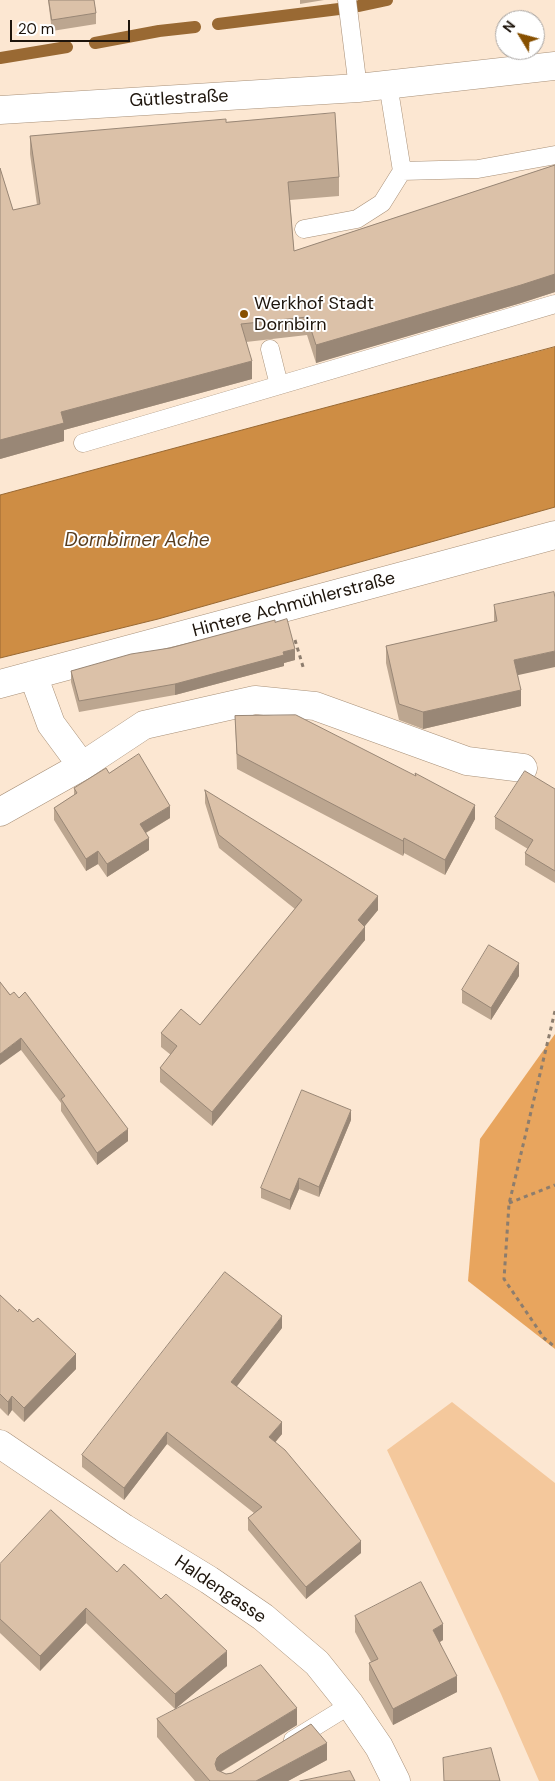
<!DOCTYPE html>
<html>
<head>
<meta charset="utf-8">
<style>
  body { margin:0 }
  #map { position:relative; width:555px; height:1781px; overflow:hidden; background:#fce7d2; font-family:"DM Sans",sans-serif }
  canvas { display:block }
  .north { position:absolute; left:495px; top:10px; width:50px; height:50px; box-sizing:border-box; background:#fff; border:1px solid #a5a19e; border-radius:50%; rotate:307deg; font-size:14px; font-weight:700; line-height:20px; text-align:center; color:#1e150c }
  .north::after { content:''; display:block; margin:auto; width:18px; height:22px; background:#875000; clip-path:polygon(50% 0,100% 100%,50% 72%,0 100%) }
  .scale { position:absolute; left:10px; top:20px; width:120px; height:22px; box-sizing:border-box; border:2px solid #1e150c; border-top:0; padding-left:6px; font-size:15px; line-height:18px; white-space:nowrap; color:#1e150c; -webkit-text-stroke:4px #fff; paint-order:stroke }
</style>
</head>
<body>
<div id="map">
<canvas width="555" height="1781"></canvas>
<div class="north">N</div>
<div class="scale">20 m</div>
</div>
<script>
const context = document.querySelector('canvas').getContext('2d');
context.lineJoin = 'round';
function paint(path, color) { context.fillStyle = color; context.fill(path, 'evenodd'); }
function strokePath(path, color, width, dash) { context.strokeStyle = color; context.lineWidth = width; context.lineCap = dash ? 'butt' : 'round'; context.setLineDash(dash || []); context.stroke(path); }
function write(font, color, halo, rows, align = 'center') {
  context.font = font + ' "DM Sans",sans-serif'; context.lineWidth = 4; context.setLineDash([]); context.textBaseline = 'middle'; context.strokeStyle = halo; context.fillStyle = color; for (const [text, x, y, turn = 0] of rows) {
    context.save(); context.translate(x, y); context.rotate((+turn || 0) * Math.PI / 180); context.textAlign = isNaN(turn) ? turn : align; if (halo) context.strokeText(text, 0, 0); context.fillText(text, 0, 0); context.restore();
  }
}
paint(new Path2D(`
  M452,1402L555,1483V1781H539L501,1694L387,1450Z`), '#f4c89c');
paint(new Path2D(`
  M555,1034V1349L468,1281L480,1139Z`), '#e8a55e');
const water = new Path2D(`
  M555,347V507L158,619L0,658V495L309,412Z`);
paint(water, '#ce8d44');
strokePath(water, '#996933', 1);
strokePath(new Path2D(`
  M359,6L387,0
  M218,24L339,9
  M95,43L159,31L195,27
  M0,58L67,47`), '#996933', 12);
const service = new Path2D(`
  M347,0L358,88
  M402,171L478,169L555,155
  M304,229L357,219L382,203L402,171L388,84
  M270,349L279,385
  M83,443L555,304
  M293,1740L350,1705`);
const minor = new Path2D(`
  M33,675L51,724L82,766
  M0,684L555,535
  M0,812L82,766L144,725L255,700L315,706L467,761L523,768`);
const tertiary = new Path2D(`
  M0,110L358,88L555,66
  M0,1444L124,1528L209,1580L263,1617L317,1663L349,1703L379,1747L396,1781`);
strokePath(service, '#a89078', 19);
strokePath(minor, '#a89078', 29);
strokePath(tertiary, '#a89078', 29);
strokePath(new Path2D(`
  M295,640L304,670
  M555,1011L509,1204L504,1279L544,1338L555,1347
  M509,1203L555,1185`), '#8c7d6e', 3, [4, 4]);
strokePath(service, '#fff', 18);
strokePath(minor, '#fff', 28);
strokePath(tertiary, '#fff', 28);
paint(new Path2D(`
  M48,0H94L96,13V24L52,31Z
  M300,0H324L300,4Z
  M226,122L339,177V196L290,200L294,251L555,165V292L521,303L316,363L307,335L246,342L252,379L64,430V441L0,459V168L13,210L37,205L30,154V136Z
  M494,605L518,675L521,706L423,729L399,720L386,663V646L494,622Z
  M275,622L295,660L284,663V666L175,695L79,712L71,682V671Z
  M235,716L415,776V773L475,819L445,875L404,853L403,856L237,769Z
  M109,773L170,818L146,833L149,850L107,877L98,864L86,871L54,820V808L74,795V788Z
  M555,789V883L525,865V853L528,849L495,829V817Z
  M205,790L378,910L365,926V940L212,1126L160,1082V1068L171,1055L161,1047V1033L200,1025L295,909L219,848L205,803Z
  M519,976L491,1020L462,1003V990Z
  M0,982L128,1141L97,1165L61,1111V1103L21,1050Z
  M351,1120L319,1197L299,1189L290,1210L261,1198V1188Z
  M0,1295L76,1369L24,1422L12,1410L8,1416L0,1408Z
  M282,1328L236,1386L282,1434L275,1442L361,1553L306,1599L248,1530V1518L254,1513L167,1444L124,1500L82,1467V1455Z
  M0,1564L117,1572L227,1666L175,1709L86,1623L40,1671L0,1633Z
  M355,1616L443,1640L440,1642L457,1692L393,1725L369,1680V1663L371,1662L355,1632Z
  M157,1719L297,1725L221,1772L226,1774L327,1760L288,1781H195L157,1737Z`), '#bca690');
paint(new Path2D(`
  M555,274V292L521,303L316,363V345Z
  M252,361V379L64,430V441L0,459V440L61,412Z
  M295,649V660L284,663V666L175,695V684L283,652Z
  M555,651V667L514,676V660Z
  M521,690V706L423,729V712Z
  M475,805V819L445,875V860Z
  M170,806V818L140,836V824Z
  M149,838V850L107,877V864Z
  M404,838V853L403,856V841Z
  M98,851V864L86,871V859Z
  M378,896V910L358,934V920Z
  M365,927V940L212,1126V1112Z
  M519,963V976L491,1020V1008Z
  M21,1038V1050L0,1065V1054Z
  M351,1110V1120L319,1197V1187Z
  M128,1129V1141L97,1165V1153Z
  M299,1178V1189L290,1210V1200Z
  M282,1316V1328L231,1394V1382Z
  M76,1354V1369L24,1422V1408Z
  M12,1396V1410L8,1416V1402Z
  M282,1422V1434L269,1450V1437Z
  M167,1432V1444L124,1500V1488Z
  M361,1541V1553L306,1599V1587Z
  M86,1608V1623L40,1671V1656Z
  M443,1624V1640L433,1646V1630Z
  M227,1651V1666L175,1709V1694Z
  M457,1676V1692L393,1725V1709Z
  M297,1708V1725L220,1772L217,1776L215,1764L217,1758L220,1755Z
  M327,1743V1760L288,1781H256Z`), '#998776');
const building = new Path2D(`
  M49,0H94L96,13L52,20Z
  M335,113L339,177L288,182L294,251L555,165V274L521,285L316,345L307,317L241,324L252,361L61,412L64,423L0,440V168L13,210L40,204L30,136L226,119V122Z
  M554,592L555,598V651L514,660L521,690L423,712L399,704L386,646L497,621L494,605Z
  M287,619L295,649L283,652L284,655L175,684L79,701L71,671L131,654L170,648L275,620V622Z
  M296,715L416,776L415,773L475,805L445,860L404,838L403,841L237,754L235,716Z
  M139,754L170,806L140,824L149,838L107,864L98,851L86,859L54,808L77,793L74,788L106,768L109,773Z
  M525,771L555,789V871L525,853L533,840L495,817Z
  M205,790L378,896L358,920L365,927L212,1112L160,1068L177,1046L161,1033L181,1009L200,1025L302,900L219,835Z
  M489,945L519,963L491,1008L462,990Z
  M0,982L10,995L14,992L19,998L25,992L128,1129L97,1153L61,1099L65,1096L21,1038L0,1054Z
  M302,1090L351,1110L319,1187L299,1178L290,1200L261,1188Z
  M225,1272L282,1316L231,1382L282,1422L269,1437L285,1450L361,1541L306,1587L248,1518L262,1507L167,1432L124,1488L82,1455Z
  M0,1295L18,1312L19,1309L33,1322L38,1318L76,1354L24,1408L12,1396L8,1402L0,1394Z
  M51,1510L117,1572L124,1564L161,1599L166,1594L227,1651L175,1694L86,1608L40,1656L0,1619V1564Z
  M421,1582L443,1624L433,1630L457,1676L393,1709L369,1663L378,1659L355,1616Z
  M261,1665L297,1708L220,1755L217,1758L215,1764L217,1770L226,1774L232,1773L311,1724L327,1743L256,1781H210L157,1719Z
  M491,1748L500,1781H444L443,1758Z
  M350,1771L355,1781H300Z`);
paint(building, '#dbc1a8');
strokePath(building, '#998776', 1);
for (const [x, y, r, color] of [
  [244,314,5,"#875000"]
]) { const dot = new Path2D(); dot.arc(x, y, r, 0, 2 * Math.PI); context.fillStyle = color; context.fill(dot); strokePath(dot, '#fff', 2); }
write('18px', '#1e150c', '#fff', [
  ["Gütlestraße",179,99,-3],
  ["Hintere Achmühlerstraße",294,605,-15],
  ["Haldengasse",220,1590,34]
]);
write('18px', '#1e150c', '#fff', [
  ["Werkhof Stadt",254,304],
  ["Dornbirn",254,325]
], 'left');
write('italic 19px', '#593d1e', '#fff', [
  ["Dornbirner Ache",137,541]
]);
</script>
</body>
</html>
